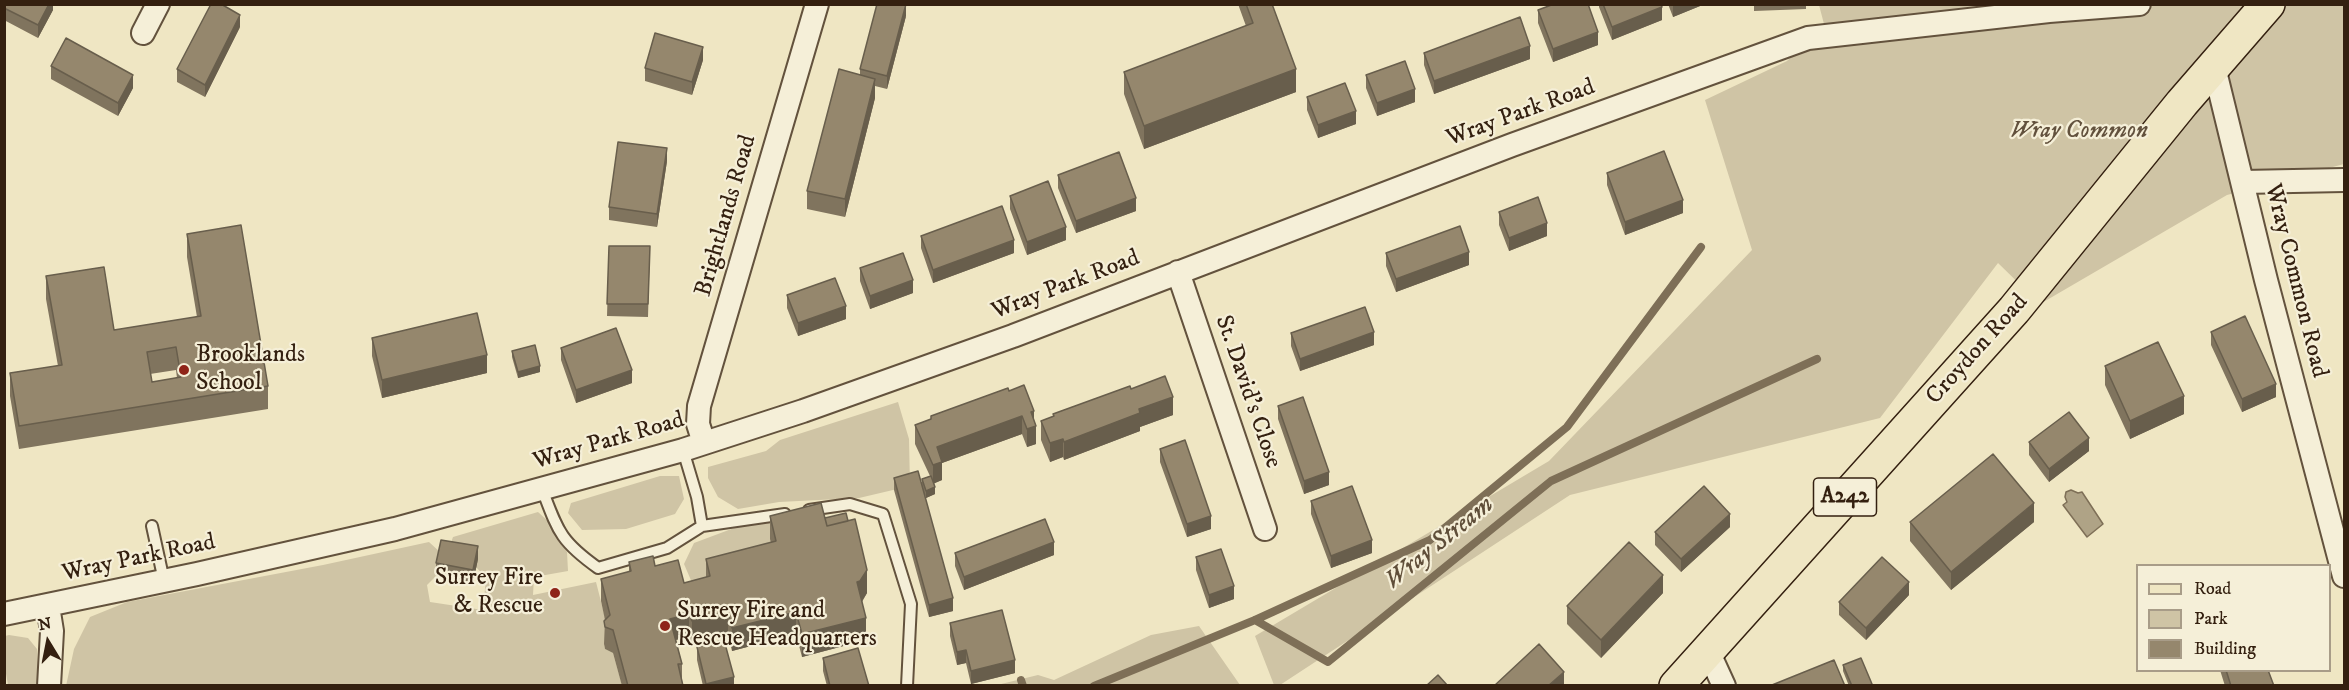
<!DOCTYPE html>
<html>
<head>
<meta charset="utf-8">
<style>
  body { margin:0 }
  #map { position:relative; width:2349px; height:690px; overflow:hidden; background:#efe6c3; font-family:"IM FELL DW Pica",serif }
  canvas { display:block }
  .frame { position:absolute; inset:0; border:6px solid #342010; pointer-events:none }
  .legend { position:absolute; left:2136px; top:564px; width:195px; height:108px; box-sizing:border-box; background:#f5efd8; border:2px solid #a89c88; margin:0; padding:8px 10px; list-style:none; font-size:18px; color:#342010 }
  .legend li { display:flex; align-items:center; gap:12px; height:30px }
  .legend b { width:30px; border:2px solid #a89c88 }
  .north { position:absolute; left:18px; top:612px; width:60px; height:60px; -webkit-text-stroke:4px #f5efd8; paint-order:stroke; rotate:350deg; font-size:16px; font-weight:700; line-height:24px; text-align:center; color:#342010 }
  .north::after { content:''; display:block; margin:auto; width:21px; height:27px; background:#342010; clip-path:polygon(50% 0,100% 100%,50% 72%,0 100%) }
</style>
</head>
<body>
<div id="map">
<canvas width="2349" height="690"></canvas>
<div class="frame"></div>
<ul class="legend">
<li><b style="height:8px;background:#efe6c3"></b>Road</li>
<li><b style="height:16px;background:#cfc4a5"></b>Park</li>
<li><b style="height:16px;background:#95876d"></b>Building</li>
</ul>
<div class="north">N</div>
</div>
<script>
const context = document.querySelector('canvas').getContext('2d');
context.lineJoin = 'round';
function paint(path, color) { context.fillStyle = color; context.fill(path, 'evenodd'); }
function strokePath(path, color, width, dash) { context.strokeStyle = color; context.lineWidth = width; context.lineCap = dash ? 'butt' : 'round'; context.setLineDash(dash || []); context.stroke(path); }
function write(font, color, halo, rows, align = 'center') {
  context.font = font + ' "IM FELL DW Pica",serif'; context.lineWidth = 4.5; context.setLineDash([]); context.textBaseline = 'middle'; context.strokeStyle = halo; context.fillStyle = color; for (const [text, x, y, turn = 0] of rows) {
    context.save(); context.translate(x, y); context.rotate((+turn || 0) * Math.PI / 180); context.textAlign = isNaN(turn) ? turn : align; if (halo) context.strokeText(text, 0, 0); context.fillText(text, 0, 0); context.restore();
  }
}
paint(new Path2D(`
  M1819,5H2344V164L2227,195L2040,304L1998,263L1880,418L1570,495L1280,685H1274L1255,636L1549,461L1752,250L1705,100L1787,61L1824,24Z
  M898,402L909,439L910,486L859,498L779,502L738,509L718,497L708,478V467L766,451L780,440Z
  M660,476H679L684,499L675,514L626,529L582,530L568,513L571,503Z
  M538,512L549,522L567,552L568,571L534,577L533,595L596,582L610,637L604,644L605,649L613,653L622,685L66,686L74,649L90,617L127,602L323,565L429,542L441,553L436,576L427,585L430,602L483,610L486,578L476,567L477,559L447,554L453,537Z
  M782,521L776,564L696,592L684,564L694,543L742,525Z
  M1199,626L1240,685H997L1038,675L1054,680L1151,635Z
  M9,635L28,638L37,649L38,685H8L5,668V636Z`), '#cfc4a5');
const water = new Path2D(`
  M2071,490L2078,493L2082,492L2103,524L2087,537L2063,505L2067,502L2065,497L2066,492Z`);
paint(water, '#afa386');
strokePath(water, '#7e6f57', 1.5);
strokePath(new Path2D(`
  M1255,620L1328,662L1551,481L1817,359
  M1021,680L1023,686
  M1094,686L1255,620L1430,540L1567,427L1701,247`), '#7e6f57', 8);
const service = new Path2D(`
  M542,489C558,531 560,541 598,568L667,548L702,526L697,497L683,450
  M809,510L850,504L883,514L911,604L907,686
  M152,526L164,581
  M702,526L785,514`);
const minor = new Path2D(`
  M143,33L158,4
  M2214,67L2266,280L2344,576
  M2243,182L2344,180
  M1178,272L1265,529
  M704,443L698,424L699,406L817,4
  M48,606L52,631L49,686
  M4,614L197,574L395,529L683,450L803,411L1013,336L1512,145L1808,38L2049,11L2139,4
  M1708,651L1724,686`);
const primary = new Path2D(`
  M1676,686L2014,310L2182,103L2268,4`);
strokePath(service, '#63523d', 14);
strokePath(minor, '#63523d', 26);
strokePath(primary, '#342010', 36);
strokePath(service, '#f5efd8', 10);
strokePath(minor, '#f5efd8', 22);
strokePath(primary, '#efe6c3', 33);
paint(new Path2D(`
  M4,4H53V10L38,38L4,20Z
  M1238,4H1272L1296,92L1144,149L1124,94V72L1246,26Z
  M1599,4H1661L1662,20L1612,40L1599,7Z
  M1668,4H1705L1673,17Z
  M1754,4H1806V9L1754,11Z
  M1538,10L1598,45L1553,62L1538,23Z
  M906,16L887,89L875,86V98L845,217L807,209V191L860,75V69Z
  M240,27L205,97L177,82V69Z
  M1424,53L1530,59L1434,94L1424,65Z
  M703,60L692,95L645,81V68Z
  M51,66L133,88L118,116L51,79Z
  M1366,75L1415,102L1377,116L1366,88Z
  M1307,97L1356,124L1318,138L1307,110Z
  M667,161L657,227L609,220V207Z
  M1607,173L1683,213L1625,235L1607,185Z
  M1058,175L1136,211L1076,233L1058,188Z
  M1010,196L1066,240L1027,255L1010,209Z
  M1499,212L1547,236L1509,251L1499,225Z
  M187,234L268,386V409L19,449L10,396V373L58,366L46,299V276L114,330L197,317L187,257ZM176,370L177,378L152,382L150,374Z
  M921,236L1014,253L933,283L921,248Z
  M609,246H650L648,317L607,316Z
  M1386,253L1469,265L1396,292L1386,266Z
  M860,268L913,293L870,309L860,281Z
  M787,295L846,319L798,336L787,308Z
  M2211,332L2276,397L2242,412L2211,345Z
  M1291,333L1374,345L1300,371L1291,346Z
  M372,338L487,373L382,398L372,356Z
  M561,348L632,383L576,403L561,360Z
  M512,351L540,372L518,378L512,357Z
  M2105,366L2184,414L2130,439L2105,385Z
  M1131,389L1173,415L1140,427V431L1064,460L1063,457L1050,462L1041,440V421L1053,417V414Z
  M1009,391L1034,420L1036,444L1027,447L1022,434L942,463V480L934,483L935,494L926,498L923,490L953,611L929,617L894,490V478L922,484V479L930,476L915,444V425Z
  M1278,406L1329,485L1304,494L1278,419Z
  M2029,442L2089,451L2049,482L2029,455Z
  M1160,449L1211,529L1187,537L1160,462Z
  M1311,501L1372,553L1331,568L1311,514Z
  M770,516L825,518L867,593L862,602L866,640L802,657L796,634L732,651L728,635L692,644L689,637L676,640L682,664V680L683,686H622L613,653L605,649L604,644L605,620L601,601V579L629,572V562L655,566L684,583L706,577V559L771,543L770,539Z
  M1910,522H2034L1951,590L1910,541Z
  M1730,527L1681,572L1655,545V532Z
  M955,553L1054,555L964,590L955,566Z
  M1196,557L1234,599L1209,608L1196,570Z
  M478,559L473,583L436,576V563Z
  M1663,593L1601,658L1567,624V606Z
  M1909,595L1866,640L1839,615V602Z
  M950,623L1015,673L971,684L966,663L957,665L950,636Z
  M697,647L734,686H703L697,660Z
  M823,658L869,686H827L823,671Z
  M1843,665L1872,686H1849L1843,671Z
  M2220,670H2268L2274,686H2225Z`), '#80745e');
paint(new Path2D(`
  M49,4H53V10L38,38V25Z
  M906,4V16L887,89V76Z
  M1673,4H1705L1673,17Z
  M1662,7V20L1612,40V27Z
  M240,15V27L205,97V85Z
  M1598,32V45L1553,62V49Z
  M1530,46V59L1434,94V81Z
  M703,47V60L692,95V82Z
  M1296,69V92L1144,149V126Z
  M133,75V88L118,116V103Z
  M875,79V98L845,217V199Z
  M1415,89V102L1377,116V103Z
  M1356,111V124L1318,138V125Z
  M667,148V161L657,227V214Z
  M1136,198V211L1076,233V221Z
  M1683,200V213L1625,235V222Z
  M1547,223V236L1509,251V238Z
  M1066,227V240L1027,255V242Z
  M1014,240V253L933,283V270Z
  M1469,252V265L1396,292V279Z
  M913,280V293L870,309V296Z
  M846,306V319L798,336V323Z
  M1374,332V345L1300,371V359Z
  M487,355V373L382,398V380Z
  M540,366V372L518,378V372Z
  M632,370V383L576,403V390Z
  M2276,384V397L2242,412V399Z
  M2184,396V414L2130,439V421Z
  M1173,397V415L1140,427V431L1064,460V442L1139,409Z
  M1034,411V426H1036V444L1027,447V429L1031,412Z
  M1022,416V434L942,463V480L933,484V465L937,447Z
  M2089,438V451L2049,482V469Z
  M1063,439V457L1050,462V443Z
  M1329,472V485L1304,494V481Z
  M935,487V494L926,498V491Z
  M2034,503V522L1951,590V572Z
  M1730,514V527L1681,572V559Z
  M1211,516V529L1187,537V524Z
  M1372,540V553L1331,568V556Z
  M1054,542V555L964,590V577Z
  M478,546V559L473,583V570Z
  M867,570V593L860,604L857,582Z
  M1663,575V593L1601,658V640Z
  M1909,582V595L1866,640V628Z
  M1234,586V599L1209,608V595Z
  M953,598V611L929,617V605Z
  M728,612V635L692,644V621Z
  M796,612V634L732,651V628Z
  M689,614V637L670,641V619Z
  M866,618V640L802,657V634Z
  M966,650V663L957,665V652Z
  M1015,660V673L971,684V671Z
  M1564,672V684L1563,686H1548Z
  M734,677V686H706V684Z`), '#685e4c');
const building = new Path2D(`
  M4,4H49L38,25L4,8Z
  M211,4H221L240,15L205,85L177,69Z
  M877,4H906L887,76L860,69Z
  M1246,4H1272L1296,69L1144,126L1124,72L1253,23Z
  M1554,4H1588L1598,32L1553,49L1538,10Z
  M1603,4H1661L1662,7L1612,27Z
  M1520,17L1530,46L1434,81L1424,53Z
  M655,33L703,47L692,82L645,68Z
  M66,38L133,75L118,103L51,66Z
  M1405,61L1415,89L1377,103L1366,75Z
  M839,69L875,79L845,199L807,191Z
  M1345,83L1356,111L1318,125L1307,97Z
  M618,142L667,148L657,214L609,207Z
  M1664,151L1683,200L1625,222L1607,173Z
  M1119,152L1136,198L1076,221L1058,175Z
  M1048,181L1066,227L1027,242L1010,196Z
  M1538,197L1547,223L1509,238L1499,212Z
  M1002,206L1014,240L933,270L921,236Z
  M241,225L268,386L19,426L10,373L62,365L46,276L104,267L114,330L201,316L187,234ZM176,347L181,377L152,382L147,352Z
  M1460,226L1469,252L1396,279L1386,253Z
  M609,246H650L648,304H607Z
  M903,253L913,280L870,296L860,268Z
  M835,278L846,306L798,323L787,295Z
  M1365,307L1374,332L1300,359L1291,333Z
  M477,313L487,355L382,380L372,338Z
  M2245,316L2276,384L2242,399L2211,332Z
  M616,328L632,370L576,390L561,348Z
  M2158,342L2184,396L2130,421L2105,366Z
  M535,345L540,366L518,372L512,351Z
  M1165,376L1173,397L1139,409L1140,413L1064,442L1063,439L1050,443L1041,421L1054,416L1053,414L1130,386L1131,389Z
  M1024,385L1034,411L1031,412L1036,426L1027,429L1022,416L937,447L942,462L933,465L915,425L931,419V416L1008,388L1009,391Z
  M1303,397L1329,472L1304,481L1278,406Z
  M2069,412L2089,438L2049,469L2029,442Z
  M1185,440L1211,516L1187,524L1160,449Z
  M1993,454L2034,503L1951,572L1910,522Z
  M918,471L953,598L929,605L894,478Z
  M931,476L935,487L926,491L922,479Z
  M1352,486L1372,540L1331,556L1311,501Z
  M1704,486L1730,514L1681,559L1655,532Z
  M821,503L827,526L855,519L867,570L860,581L857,582L866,618L802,634L796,612L732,628L728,612L692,621L689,614L670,619L682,664H678L683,686H628L613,630L605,627L604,621L610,615L601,579L631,571L629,562L653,556L655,566L678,560L684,583L710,576L706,559L776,541L770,516Z
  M846,513L848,521L827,526L825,518Z
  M1045,519L1054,542L964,577L955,553Z
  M441,540L478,546L473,570L436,563Z
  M1629,542L1663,575L1601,640L1567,606Z
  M1221,549L1234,586L1209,595L1196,557Z
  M1882,557L1909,582L1866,628L1839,602Z
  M1002,610L1015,660L971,671L966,650L957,652L950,623Z
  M724,640L734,677L706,684L697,647Z
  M1539,644L1564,672L1548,686H1494Z
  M858,648L869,686H830L823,658Z
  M1861,658L1872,684L1868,686H1852L1843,665Z
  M1834,660L1845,686L1772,685Z
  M2226,670H2268L2274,686H2231Z
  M1438,675L1448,686H1426Z`);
paint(building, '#95876d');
strokePath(building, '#685e4c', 1.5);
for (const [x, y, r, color] of [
  [184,370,6,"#8f2418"],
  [555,593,6,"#8f2418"],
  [665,626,6,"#8f2418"]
]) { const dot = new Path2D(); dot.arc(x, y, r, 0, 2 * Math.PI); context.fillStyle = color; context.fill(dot); strokePath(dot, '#f5efd8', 2); }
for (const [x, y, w] of [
  [1845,497,63]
]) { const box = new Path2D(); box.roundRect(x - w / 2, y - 19, w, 38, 4.5); context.fillStyle = '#f5efd8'; context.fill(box); strokePath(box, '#342010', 1.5); }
write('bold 22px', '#342010', null, [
  ["A242",1845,497]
]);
write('24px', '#342010', '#f5efd8', [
  ["Wray Park Road",1521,114,-20],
  ["Brightlands Road",727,216,-74],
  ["Wray Common Road",2295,281,76],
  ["Wray Park Road",1066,286,-21],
  ["Croydon Road",1978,350,-48],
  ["St. David's Close",1247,392,71],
  ["Wray Park Road",609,442,-16],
  ["Wray Park Road",139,559,-12]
]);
write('italic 24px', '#62513d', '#f5efd8', [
  ["Wray Common",2079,132]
]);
write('24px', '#342010', '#f5efd8', [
  ["Brooklands",196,356],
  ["School",196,384],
  ["Surrey Fire",543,579,"right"],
  ["& Rescue",543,607,"right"],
  ["Surrey Fire and",677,612],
  ["Rescue Headquarters",677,640]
], 'left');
write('italic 26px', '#5f4e39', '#f5efd8', [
  ["Wray Stream",1440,544,-39]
]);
</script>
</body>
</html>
